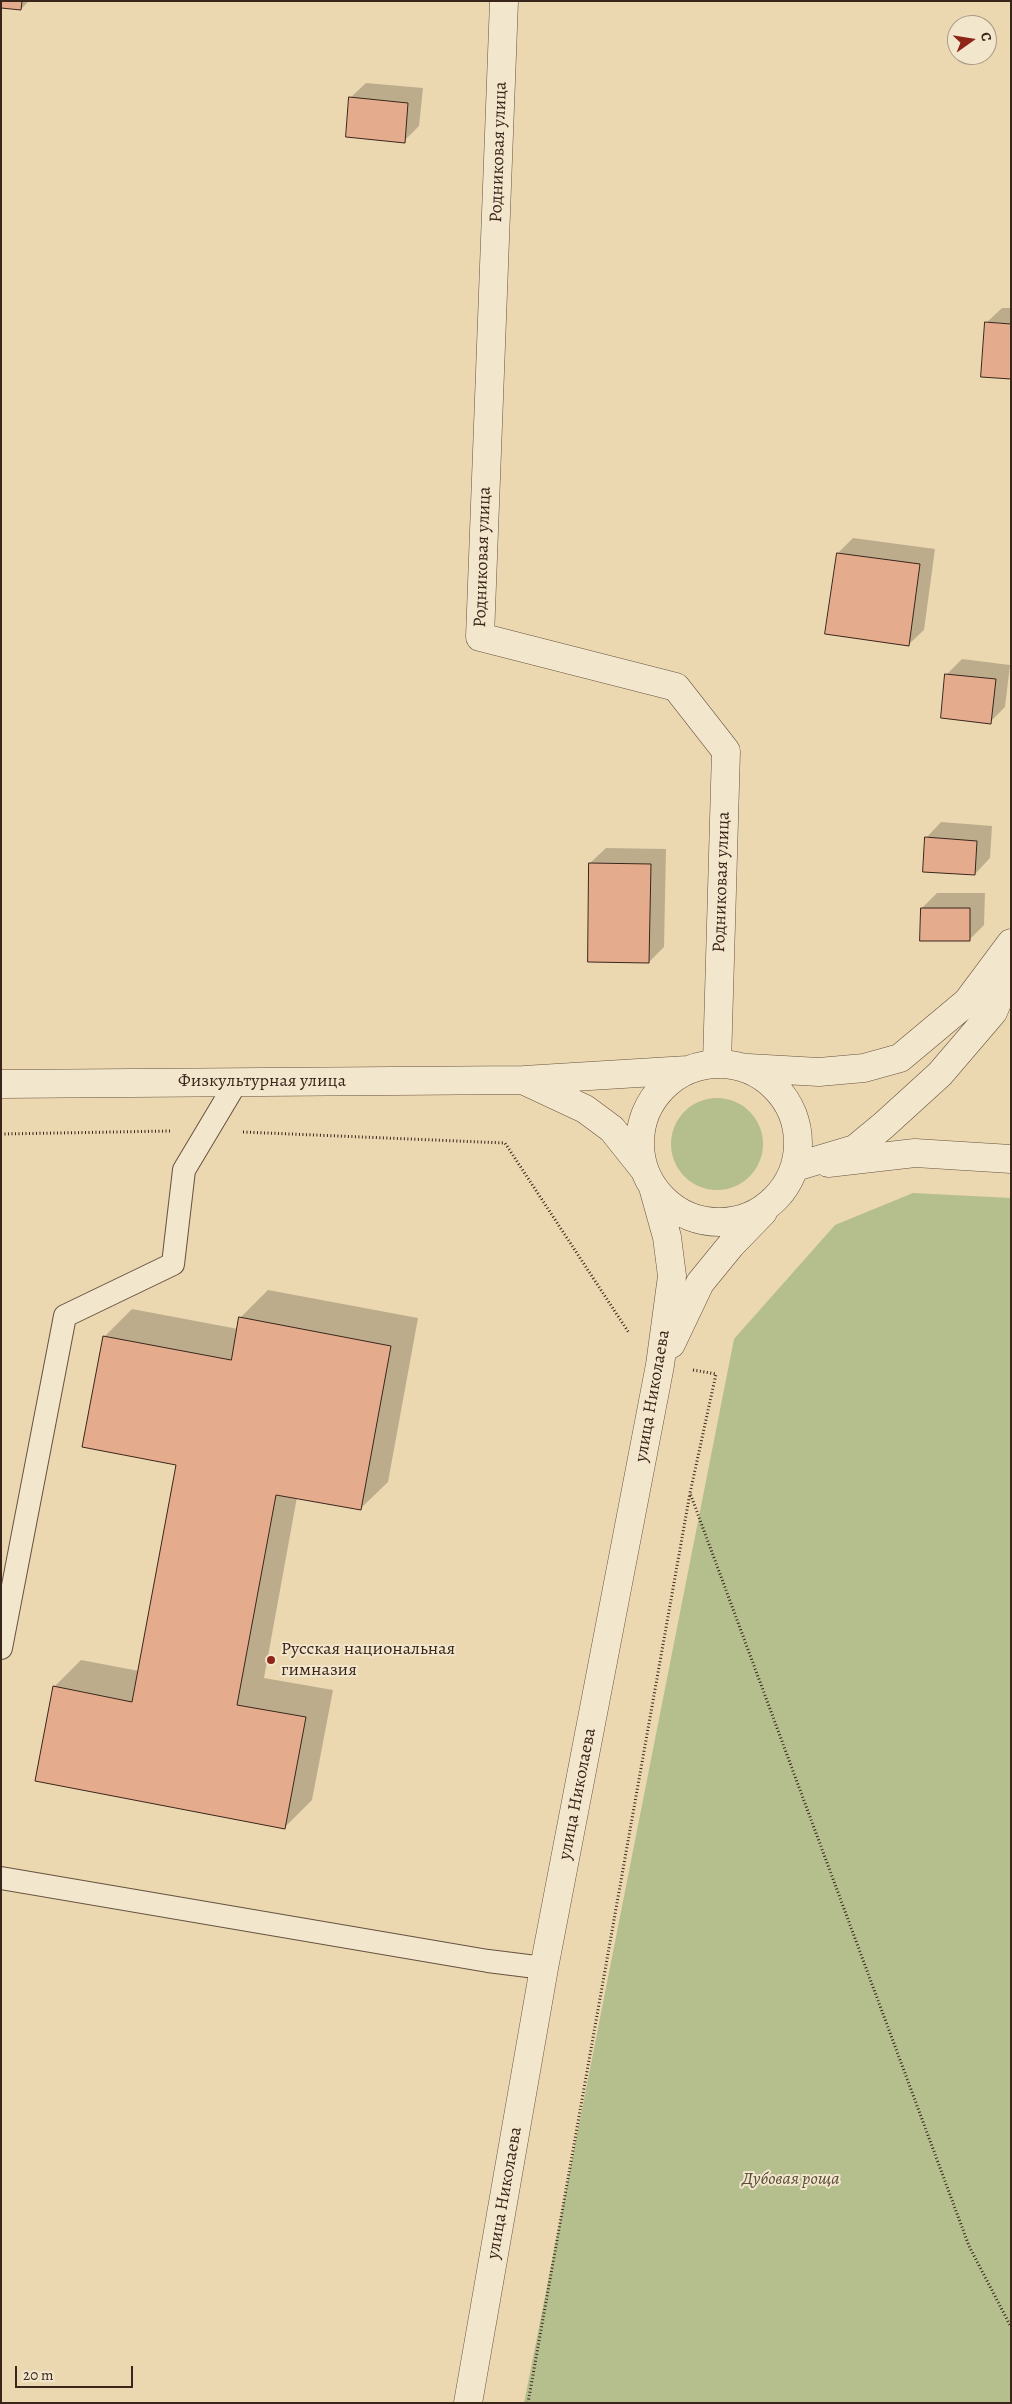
<!DOCTYPE html>
<html>
<head>
<meta charset="utf-8">
<style>
  body { margin:0 }
  #map { position:relative; width:1012px; height:2404px; overflow:hidden; background:#ebd8b0; font-family:Alegreya,serif }
  canvas { display:block }
  .frame { position:absolute; inset:0; border:2px solid #3a251b; pointer-events:none }
  .north { position:absolute; left:947px; top:15px; width:50px; height:50px; box-sizing:border-box; background:#f2e6cc; border:1px solid #a89985; border-radius:50%; rotate:77deg; font-size:14px; font-weight:700; line-height:20px; text-align:center; color:#3a251b }
  .north::after { content:''; display:block; margin:auto; width:18px; height:22px; background:#8f2418; clip-path:polygon(50% 0,100% 100%,50% 72%,0 100%) }
  .scale { position:absolute; left:15px; top:2366px; width:118px; height:22px; box-sizing:border-box; border:2px solid #3a251b; border-top:0; padding-left:6px; font-size:15px; line-height:18px; white-space:nowrap; color:#3a251b; -webkit-text-stroke:4px #f2e6cc; paint-order:stroke }
</style>
</head>
<body>
<div id="map">
<canvas width="1012" height="2404"></canvas>
<div class="frame"></div>
<div class="north">С</div>
<div class="scale">20 m</div>
</div>
<script>
const context = document.querySelector('canvas').getContext('2d');
context.lineJoin = 'round';
function paint(path, color) { context.fillStyle = color; context.fill(path, 'evenodd'); }
function strokePath(path, color, width, dash) { context.strokeStyle = color; context.lineWidth = width; context.lineCap = dash ? 'butt' : 'round'; context.setLineDash(dash || []); context.stroke(path); }
function write(font, color, halo, rows, align = 'center') {
  context.font = font + ' Alegreya,serif'; context.lineWidth = 4; context.setLineDash([]); context.textBaseline = 'middle'; context.strokeStyle = halo; context.fillStyle = color; for (const [text, x, y, turn = 0] of rows) {
    context.save(); context.translate(x, y); context.rotate((+turn || 0) * Math.PI / 180); context.textAlign = isNaN(turn) ? turn : align; if (halo) context.strokeText(text, 0, 0); context.fillText(text, 0, 0); context.restore();
  }
}
paint(new Path2D(`
  M671 1144a46 46 0 1 1 92 0a46 46 0 1 1-92 0Z
  M913,1193L1011,1198V2403H524L734,1339L835,1225Z`), '#b5bf8d');
paint(new Path2D(`
  M1,1H29L21,9Z
  M366,83L423,88L419,126L404,141L350,98Z
  M1002,308H1011V377L986,323Z
  M853,538L935,549L924,630L908,645L838,553Z
  M962,659L1010,665L1005,707L990,722L947,674Z
  M941,822L992,826L990,858L975,874L926,838Z
  M606,848L666,849L664,947L649,962L590,863Z
  M937,893H985L984,925L969,940L922,908Z
  M268,1290L418,1318L388,1482L360,1509L297,1497L264,1678L333,1690L312,1800L285,1827L54,1687L81,1660L139,1671L178,1464L104,1337L132,1309L238,1329L240,1318Z`), '#0003');
const building = new Path2D(`
  M1,1H22L21,10L1,8Z
  M349,97L408,103L405,143L346,137Z
  M985,322L1011,324V379L981,377Z
  M837,553L920,564L909,646L825,634Z
  M945,674L996,679L991,724L941,718Z
  M925,837L977,841L975,875L923,872Z
  M589,863L651,864L649,963L588,962Z
  M921,908H970V941H920Z
  M239,1317L391,1346L361,1510L276,1495L237,1705L306,1717L285,1829L35,1781L53,1686L132,1702L176,1465L82,1447L103,1336L231,1360Z`);
paint(building, '#e4ac8d');
strokePath(building, '#3a251b', 1);
const service = new Path2D(`
  M1,1648L65,1316L173,1264L184,1170L236,1083
  M1,1878L488,1961L544,1968`);
const minor = new Path2D(`
  M504,1L480,637L676,687L726,751L717,1063
  M828,1163L915,1153L1011,1159`);
const tertiary = new Path2D(`
  M640 1143a79 79 0 1 1 158 0a79 79 0 1 1-158 0Z
  M748,1068L819,1072L864,1068L900,1058L967,1002L1011,943
  M525,1081L585,1109L612,1129L643,1168
  M1,1084L524,1080L688,1070
  M795,1167L855,1149L884,1125L940,1074L993,1012L1011,971
  M671,1344L700,1283L731,1245L763,1212
  M468,2403L544,1968L660,1365L672,1276L667,1237L653,1187`);
strokePath(service, '#665240', 24);
strokePath(minor, '#665240', 29);
strokePath(tertiary, '#665240', 29);
strokePath(new Path2D(`
  M243,1132L505,1143L629,1333
  M1,1134L170,1131
  M693,1370L716,1374L690,1493L969,2246L1011,2327
  M528,2403L690,1493`), '#3a251b', 3, [1, 2.5]);
strokePath(service, '#f2e6cc', 22);
strokePath(minor, '#f2e6cc', 28);
strokePath(tertiary, '#f2e6cc', 28);
for (const [x, y, r, color] of [
  [271,1660,5,"#8f2418"]
]) { const dot = new Path2D(); dot.arc(x, y, r, 0, 2 * Math.PI); context.fillStyle = color; context.fill(dot); strokePath(dot, '#f2e6cc', 2); }
write('18px', '#3a251b', '#f2e6cc', [
  ["Родниковая улица",499,152,-88],
  ["Родниковая улица",483,557,-88],
  ["Родниковая улица",722,882,-88],
  ["Физкультурная улица",262,1082],
  ["улица Николаева",653,1396,-80],
  ["улица Николаева",578,1794,-79],
  ["улица Николаева",505,2193,-80]
]);
write('18px', '#3a251b', '#f2e6cc', [
  ["Русская национальная",281,1650],
  ["гимназия",281,1671]
], 'left');
write('italic 18px', '#594c38', '#f2e6cc', [
  ["Дубовая роща",791,2180]
]);
</script>
</body>
</html>
